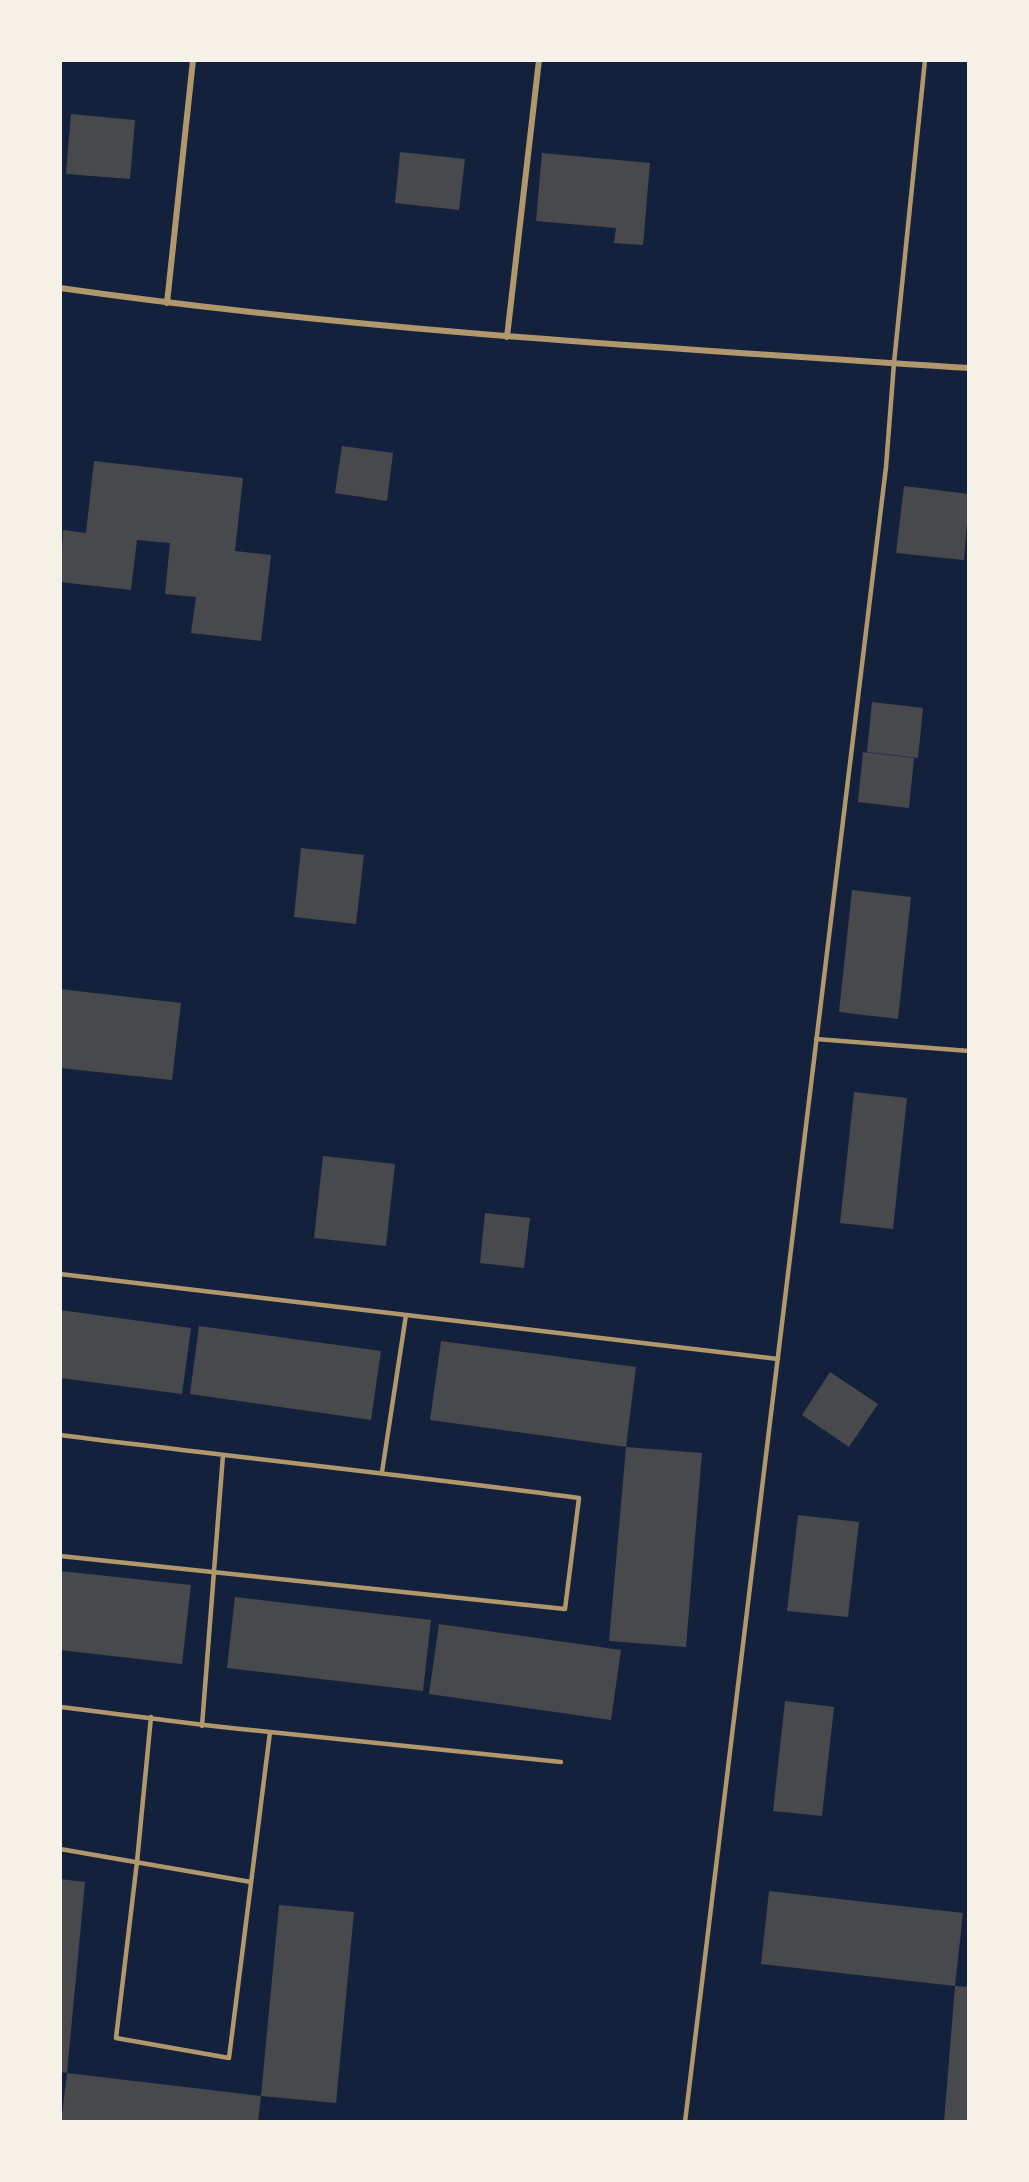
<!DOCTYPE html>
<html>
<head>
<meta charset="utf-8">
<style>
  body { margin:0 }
  #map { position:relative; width:1029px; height:2182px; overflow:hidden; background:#14213d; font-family:Commissioner,sans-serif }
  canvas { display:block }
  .frame { position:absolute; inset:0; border:62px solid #f6f1e7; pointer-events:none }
</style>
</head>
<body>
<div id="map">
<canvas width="1029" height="2182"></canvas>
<div class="frame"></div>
</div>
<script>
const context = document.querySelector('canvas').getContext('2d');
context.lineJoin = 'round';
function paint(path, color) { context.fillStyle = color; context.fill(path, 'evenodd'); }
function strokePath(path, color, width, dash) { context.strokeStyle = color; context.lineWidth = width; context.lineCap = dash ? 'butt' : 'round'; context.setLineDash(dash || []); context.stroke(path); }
paint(new Path2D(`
  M71,114L135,120L130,179L66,174Z
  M400,152L465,159L459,210L395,203Z
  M542,153L650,163L643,245L614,243L616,228L536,221Z
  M342,446L393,453L387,501L335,493Z
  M94,461L243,478L235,551L271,555L261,641L191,633L196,597L165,594L170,543L137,540L131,590L60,582L63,530L86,533Z
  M904,486L969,494L964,560L896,553Z
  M872,702L923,708L918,758L867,752Z
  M863,752L914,758L909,808L858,802Z
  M301,848L364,855L356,924L294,917Z
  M852,890L911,897L898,1019L839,1012Z
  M60,989L181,1003L172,1080L60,1068Z
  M854,1092L907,1098L893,1229L840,1223Z
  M323,1156L395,1164L386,1246L314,1238Z
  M485,1213L530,1218L524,1268L480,1263Z
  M60,1310L191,1328L182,1394L60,1378Z
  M199,1326L381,1351L371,1420L190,1394Z
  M441,1341L636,1367L626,1447L430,1420Z
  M830,1372L878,1404L849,1447L802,1415Z
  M626,1447L702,1453L686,1647L609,1641Z
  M798,1515L859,1522L848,1617L787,1611Z
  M60,1571L191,1585L182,1664L60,1650Z
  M235,1597L431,1620L423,1691L227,1668Z
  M439,1624L621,1650L611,1720L429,1694Z
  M785,1701L834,1707L822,1816L773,1811Z
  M60,1879L85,1882L67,2073L261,2096L258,2122H61L67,2073L60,2072Z
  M769,1891L963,1913L955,1986L761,1964Z
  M279,1905L354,1912L336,2103L261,2096Z
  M955,1986L969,1987V2122H944Z`), '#48494c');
strokePath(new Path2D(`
  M816,1039L969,1051
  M60,1274L778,1359
  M60,1435C233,1457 406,1475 579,1498L565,1609L60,1556
  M382,1472L406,1315
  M60,1707C130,1715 200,1726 270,1732L229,2058L116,2038L137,1862L151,1717
  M202,1726L223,1455
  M270,1732L561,1762
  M60,1849L251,1882
  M685,2122L886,467L894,363L925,60`), '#b1986c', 4.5);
strokePath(new Path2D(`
  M60,288C361,331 665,348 969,368
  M167,303L193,60
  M507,337L539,60`), '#b1986c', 6);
</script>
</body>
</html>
